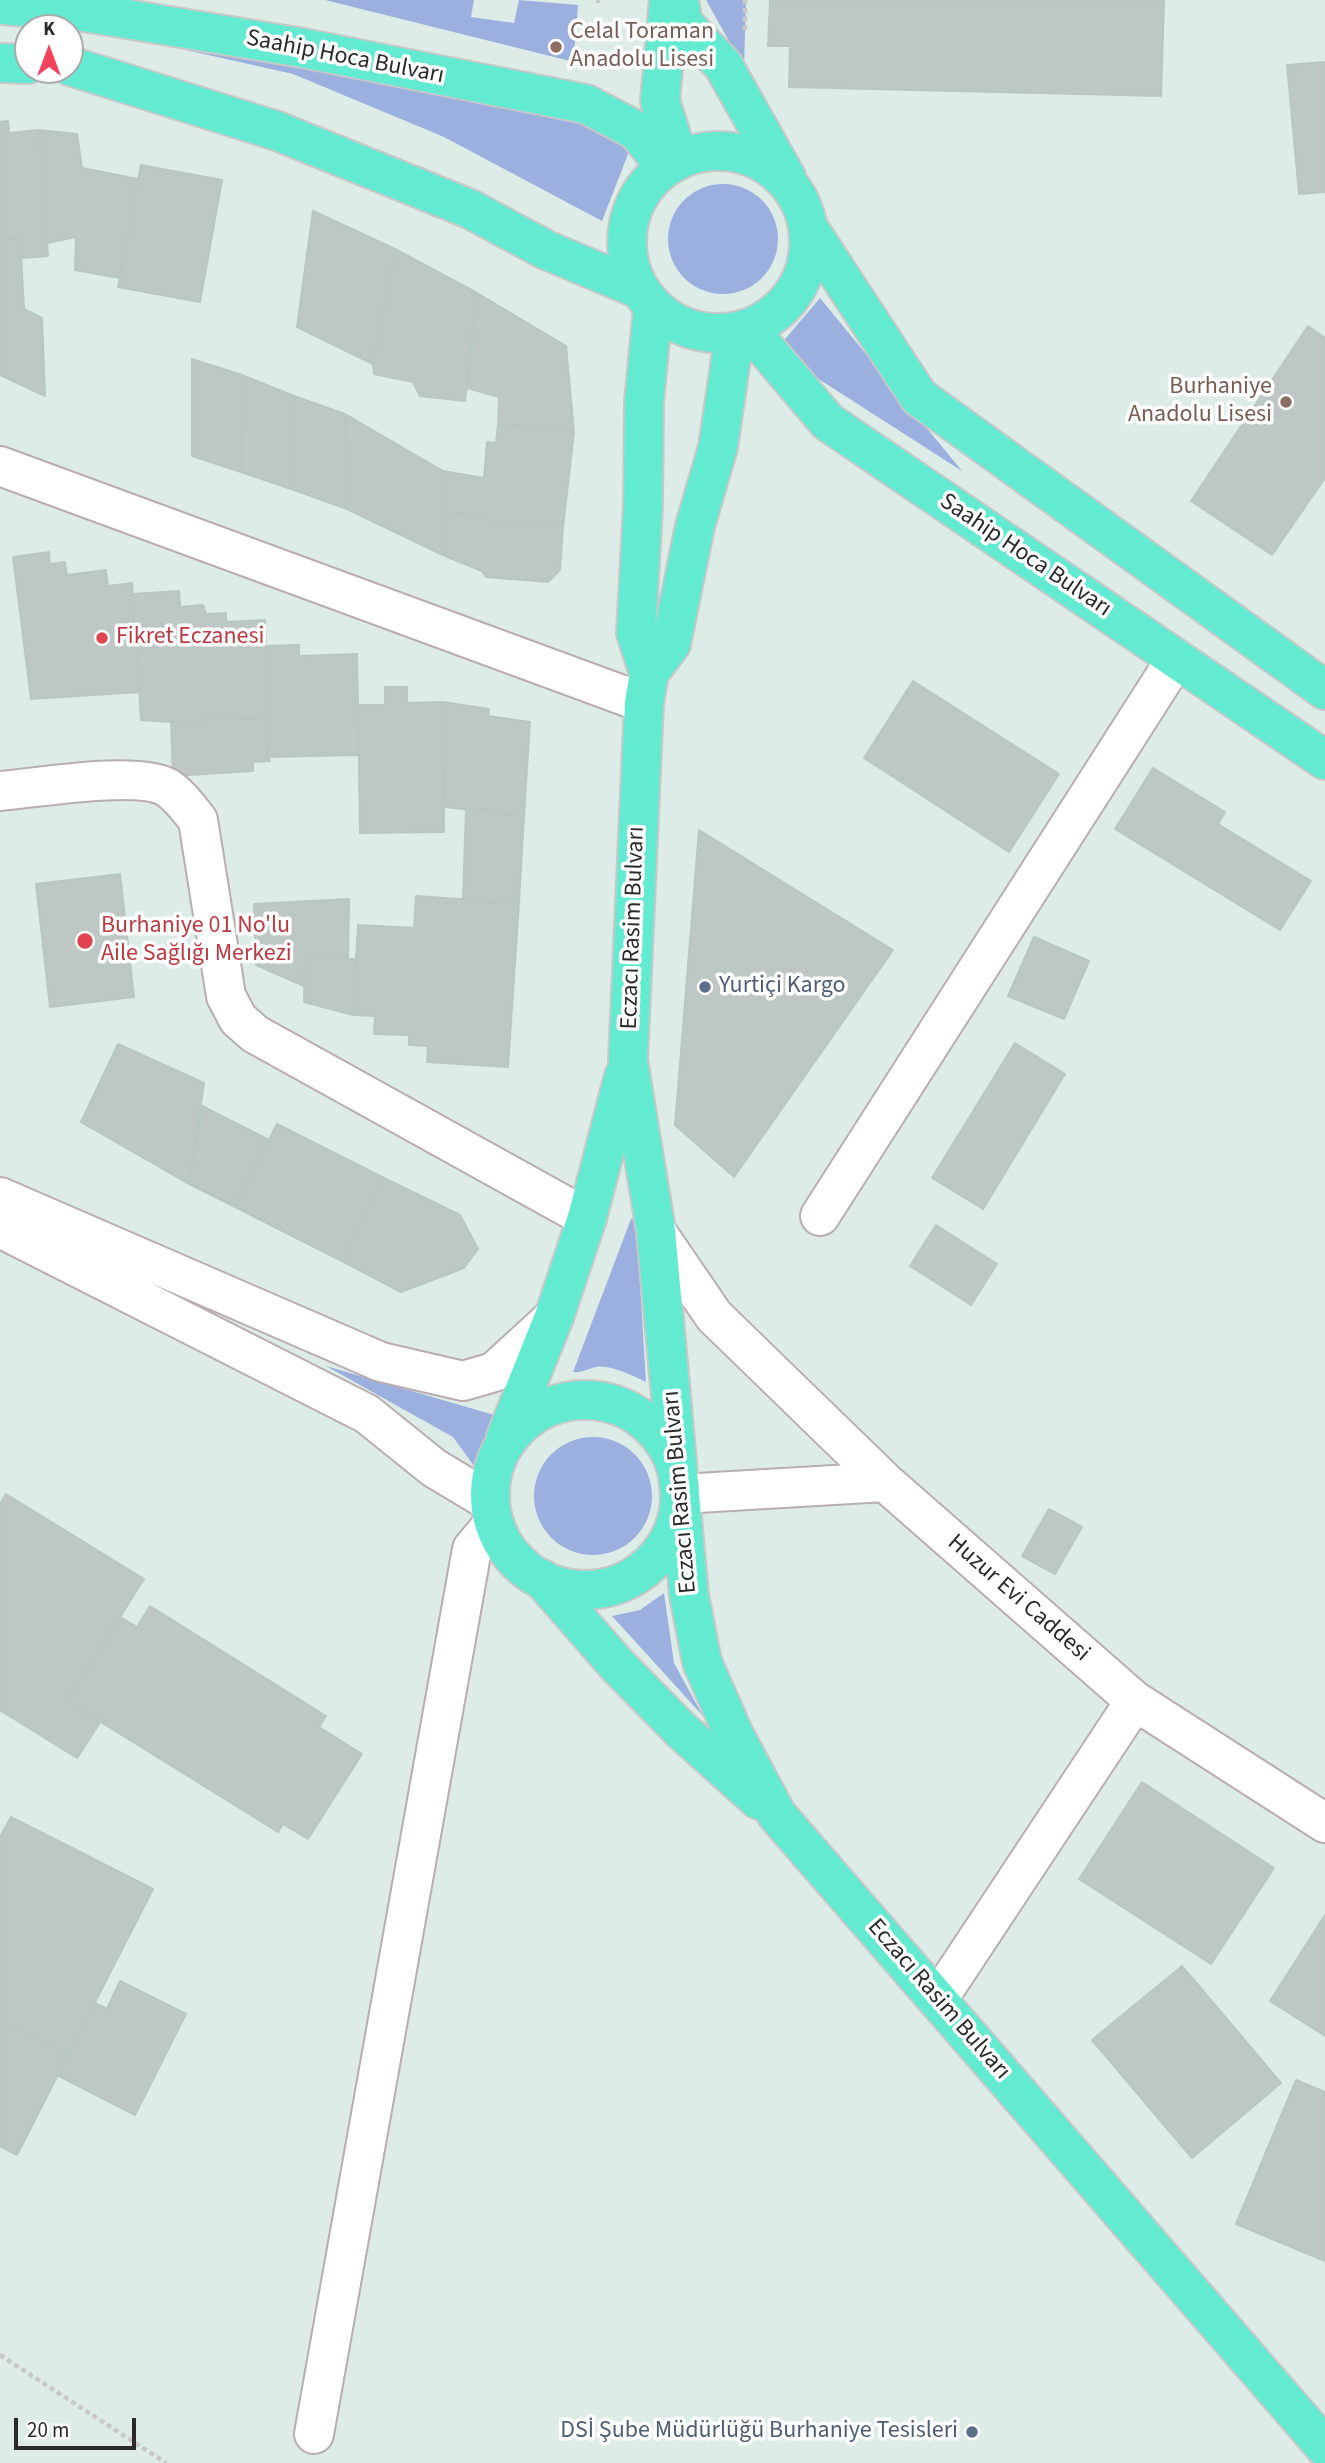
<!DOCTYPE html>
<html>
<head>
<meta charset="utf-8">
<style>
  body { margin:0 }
  #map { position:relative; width:1325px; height:2463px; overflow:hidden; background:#ddece6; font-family:"Source Sans 3",sans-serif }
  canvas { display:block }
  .north { position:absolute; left:14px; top:14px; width:70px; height:70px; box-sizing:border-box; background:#fff; border:2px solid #aaa; border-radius:50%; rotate:0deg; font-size:19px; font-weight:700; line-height:28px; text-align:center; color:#2a2a2a }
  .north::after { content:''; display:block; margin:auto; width:24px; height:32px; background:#f3435c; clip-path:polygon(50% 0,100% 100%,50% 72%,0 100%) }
  .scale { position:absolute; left:14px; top:2418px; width:122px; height:32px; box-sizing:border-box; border:4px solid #2a2a2a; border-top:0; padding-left:9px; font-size:21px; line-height:24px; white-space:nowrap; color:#2a2a2a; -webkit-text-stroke:5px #fff; paint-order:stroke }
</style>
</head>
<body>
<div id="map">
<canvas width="1325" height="2463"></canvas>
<div class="north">K</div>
<div class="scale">20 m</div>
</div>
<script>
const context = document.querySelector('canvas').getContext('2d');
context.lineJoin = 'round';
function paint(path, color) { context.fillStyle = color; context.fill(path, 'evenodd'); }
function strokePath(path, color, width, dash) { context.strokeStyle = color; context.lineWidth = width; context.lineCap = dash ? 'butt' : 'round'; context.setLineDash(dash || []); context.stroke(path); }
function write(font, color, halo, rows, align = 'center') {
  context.font = font + ' "Source Sans 3",sans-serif'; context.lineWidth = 7; context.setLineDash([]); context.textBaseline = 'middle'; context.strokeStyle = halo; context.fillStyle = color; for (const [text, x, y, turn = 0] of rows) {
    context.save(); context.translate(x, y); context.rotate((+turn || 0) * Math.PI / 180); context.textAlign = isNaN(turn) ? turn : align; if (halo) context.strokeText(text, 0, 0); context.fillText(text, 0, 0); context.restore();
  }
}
paint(new Path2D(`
  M325,0H474L471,17L514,23L519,0L578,5L574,52L620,59L619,63L586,65Z
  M706,0H746L744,68Z
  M150,42L494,98L634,139L602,221L444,137L293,74Z
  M668 239a55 55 0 1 1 110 0a55 55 0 1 1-110 0Z
  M820,298L962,471L775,351Z
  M631,1219H636L646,1382C633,1376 610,1364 596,1367C587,1369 582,1373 573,1372Z
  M326,1366L501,1417L474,1466L453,1437Z
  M534 1496a59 59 0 1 1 118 0a59 59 0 1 1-118 0Z
  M664,1593L674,1663L703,1716L612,1616L640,1610Z`), '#9cb0e0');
const building = new Path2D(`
  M770,0H1164L1161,96L789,87L790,46H768Z
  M1325,62V192L1299,194L1287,65Z
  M8,121L9,133L39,130L48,256L22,258L20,237L0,238V122Z
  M39,130L77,134L82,168L138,179L120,278L75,270L76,237L47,243Z
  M141,165L222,180L200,302L118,287Z
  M313,211L395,249L373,364L297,327Z
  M20,237L24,309L42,318L45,396L0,375V238Z
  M395,249L477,293L465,401L420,396L413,382L374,374L373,364Z
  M477,293L566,346L574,432L498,425L499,397L467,388Z
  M1308,326L1325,338V478L1272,555L1191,501Z
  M192,359L242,375L241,472L192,456Z
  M242,375L294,396V490L241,472Z
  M294,396L345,414L347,509L294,490Z
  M345,414L443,471L445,556L347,509Z
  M498,425L574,432L563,527L504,523L444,512L443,471L484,478L487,442L496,443Z
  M444,512L504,523L563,527L560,570L548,582L486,577L482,571L445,556Z
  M49,552L50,564L65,562L67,575L106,570L108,586L132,583L140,692L31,699L13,557Z
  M179,591L180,607L203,605L206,614L226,613V622L265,620L267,716L171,722L141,720L133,594Z
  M299,645V656L357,654L359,755L268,757L266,646Z
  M913,681L1059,774L1009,852L864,758Z
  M385,687H407V703L443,702L444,832L360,833L358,705H385Z
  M443,702L489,709L488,716L530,722L524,815L444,807Z
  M267,716L268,757L270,761L253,762V771L173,776L171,722Z
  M1153,768L1225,812L1218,824L1311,881L1280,930L1115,829Z
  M466,809L524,815L519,903L463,899Z
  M699,830L893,950L734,1177L675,1125Z
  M120,874L134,997L50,1007L36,884Z
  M416,896L519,903L508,1067L427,1062L428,1046L409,1045V1035L374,1034L375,1016L353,1015L358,925L414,928Z
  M349,899L348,959L305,958L304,986L256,965L254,904Z
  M1034,937L1089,961L1064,1019L1008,996Z
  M305,958L356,959L353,1015L304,1002Z
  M1015,1043L1065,1074L983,1209L932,1178Z
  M118,1044L204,1083L189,1184L81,1122Z
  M202,1106L269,1140L235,1207L189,1184Z
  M277,1124L384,1178L342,1261L235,1207Z
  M384,1178L460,1215L478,1249L464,1268L401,1292L342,1261Z
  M936,1225L997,1264L971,1305L910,1266Z
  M6,1494L144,1579L67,1701L101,1721L77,1758L0,1710V1504Z
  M1049,1509L1082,1527L1055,1574L1022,1556Z
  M150,1606L326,1716L319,1727L362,1754L308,1839L283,1824L278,1832L67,1701L120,1617L137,1627Z
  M1142,1782L1274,1868L1211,1964L1079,1879Z
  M11,1817L153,1889L68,2055L0,2020V1837Z
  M1325,1915V2036L1270,2001Z
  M1182,1966L1281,2083L1192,2158L1092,2040Z
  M120,1981L186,2014L135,2115L57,2075L95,2003L107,2009Z
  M0,2020L68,2055L17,2155L0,2146Z
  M1296,2080L1325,2092V2261L1236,2224Z`);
paint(building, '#bdc7c3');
strokePath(building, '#b7c7c2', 2);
const minor = new Path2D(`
  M0,466L644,703
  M0,791C36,788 139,770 168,788C180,796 189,809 198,820L226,996L238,1019L255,1034L587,1218
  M0,1197L381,1362L463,1381L494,1372L554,1317
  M820,1216L1176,659
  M0,1228L367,1414L434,1468L489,1501
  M656,1231L714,1316L885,1482
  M681,1494L885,1482L1135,1701L1325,1823
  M938,1999L1135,1701
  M314,2434L472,1549L493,1524`);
const major = new Path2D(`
  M669,0L660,101L679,160
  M679,0L683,23L723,65L786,177
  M0,5L78,11L303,48L586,104L637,131L666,167
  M0,63L28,64
  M70,66L277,131L470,209L546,250L639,289
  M627 242a91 91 0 1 1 182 0a91 91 0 1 1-182 0Z
  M809,229L919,397L1325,690
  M748,328L828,422L1325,760
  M735,332L718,447L695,526L671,644L649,673L644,703L628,1060L656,1231L689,1595L702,1662L734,1735L777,1815L1325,2447
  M649,673L636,633L643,506L644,403L653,307
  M490 1495a95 95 0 1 1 190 0a95 95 0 1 1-190 0Z
  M506,1437L554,1317L587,1218L624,1076
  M542,1579L617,1665L681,1730L759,1800`);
strokePath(minor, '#baadaf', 42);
strokePath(major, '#c8c8c8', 42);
strokePath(new Path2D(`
  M598,3V0
  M745,30V0
  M0,2355L166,2463`), '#c8c8c8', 4.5, [5, 3.5]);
strokePath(minor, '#fff', 38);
strokePath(major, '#63ebd2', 38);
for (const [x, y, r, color] of [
  [556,47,7,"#8d6e63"],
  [1286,402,7,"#8d6e63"],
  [102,638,7,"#e0444e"],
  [85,941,9,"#e0444e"],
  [705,987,7,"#5c6f8a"],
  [972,2432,7,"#5c6f8a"]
]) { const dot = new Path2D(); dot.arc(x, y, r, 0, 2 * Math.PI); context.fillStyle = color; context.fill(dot); strokePath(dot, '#fff', 2.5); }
write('24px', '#785e54', '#fff', [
  ["Celal Toraman",570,33],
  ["Anadolu Lisesi",570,61],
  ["Burhaniye",1272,388,"right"],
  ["Anadolu Lisesi",1272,416,"right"]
], 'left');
write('24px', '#2a2a2a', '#fff', [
  ["Saahip Hoca Bulvarı",345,58,11],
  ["Saahip Hoca Bulvarı",1025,556,34],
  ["Eczacı Rasim Bulvarı",634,928,-88],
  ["Eczacı Rasim Bulvarı",681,1492,-95],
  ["Huzur Evi Caddesi",1018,1599,41],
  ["Eczacı Rasim Bulvarı",938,2000,49]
]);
write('24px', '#be3a42', '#fff', [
  ["Fikret Eczanesi",116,638],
  ["Burhaniye 01 No'lu",101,927],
  ["Aile Sağlığı Merkezi",101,955]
], 'left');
write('24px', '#4e5e75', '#fff', [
  ["Yurtiçi Kargo",719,987],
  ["DSİ Şube Müdürlüğü Burhaniye Tesisleri",958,2432,"right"]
], 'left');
</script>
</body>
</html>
